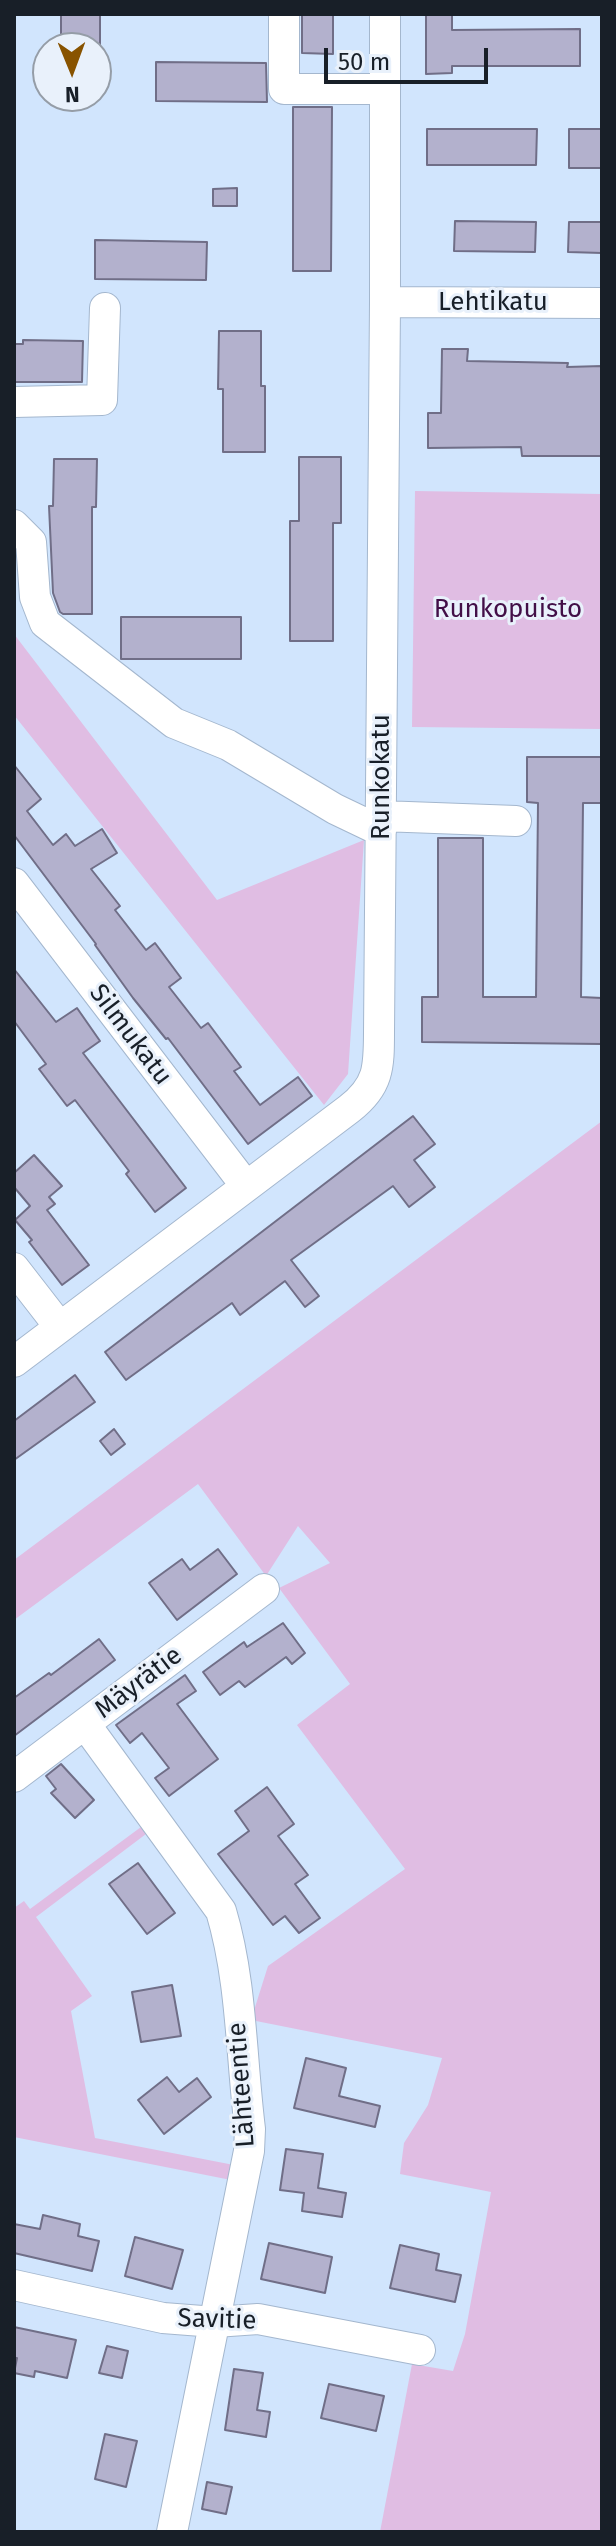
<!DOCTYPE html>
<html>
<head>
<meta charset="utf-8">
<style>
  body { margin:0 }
  #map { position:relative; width:616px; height:2546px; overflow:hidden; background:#d1e5fd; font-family:"Fira Sans",sans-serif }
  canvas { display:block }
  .frame { position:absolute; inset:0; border:16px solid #181f28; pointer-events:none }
  .north { position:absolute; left:32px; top:32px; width:80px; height:80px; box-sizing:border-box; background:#e9f1fb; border:2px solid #959da7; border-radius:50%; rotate:179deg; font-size:22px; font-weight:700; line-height:32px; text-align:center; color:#181f28 }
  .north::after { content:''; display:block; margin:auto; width:28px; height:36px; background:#885300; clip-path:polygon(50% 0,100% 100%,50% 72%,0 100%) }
  .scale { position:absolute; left:324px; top:48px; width:164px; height:36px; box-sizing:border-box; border:4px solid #181f28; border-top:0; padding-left:10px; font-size:24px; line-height:28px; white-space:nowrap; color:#181f28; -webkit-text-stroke:6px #e9f1fb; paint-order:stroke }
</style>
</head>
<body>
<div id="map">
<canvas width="616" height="2546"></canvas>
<div class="frame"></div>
<div class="north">N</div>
<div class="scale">50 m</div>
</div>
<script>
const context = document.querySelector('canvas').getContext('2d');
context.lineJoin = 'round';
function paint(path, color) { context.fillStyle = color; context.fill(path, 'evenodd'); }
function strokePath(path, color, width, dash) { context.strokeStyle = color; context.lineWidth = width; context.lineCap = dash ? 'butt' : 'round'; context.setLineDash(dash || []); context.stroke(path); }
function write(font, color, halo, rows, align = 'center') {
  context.font = font + ' "Fira Sans",sans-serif'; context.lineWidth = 6; context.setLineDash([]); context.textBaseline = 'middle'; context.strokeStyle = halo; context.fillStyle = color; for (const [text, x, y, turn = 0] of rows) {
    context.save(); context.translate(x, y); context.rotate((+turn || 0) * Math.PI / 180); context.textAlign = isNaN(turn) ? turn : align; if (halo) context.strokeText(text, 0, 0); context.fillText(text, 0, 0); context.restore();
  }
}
paint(new Path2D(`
  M415,491L602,494V729L412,727Z
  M14,634L217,900L364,840L348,1074L324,1105L14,715Z
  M602,1121V2532H380L412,2364L453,2371L465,2334L491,2192L400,2174L404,2143L428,2105L442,2058L251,2020L268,1966L405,1869L297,1725L350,1684L279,1588L330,1563L298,1526L266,1576L198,1484L14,1620V1560Z
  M141,1827L146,1834L36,1917L92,1996L71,2011L95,2138L234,2165L231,2180L14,2137V1908L24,1901L30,1909Z`), '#e0bde3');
const building = new Path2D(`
  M61,14H100V48H61Z
  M302,14H333V54L302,53Z
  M426,14H452V30L580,29V66H452V73L426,74Z
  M156,62L266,63L267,102L156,101Z
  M293,107H332L331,271H293Z
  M427,129H537L536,165H427Z
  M569,129H602V168H569Z
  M237,188V206H213V189Z
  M455,221L536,222L535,252L454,251Z
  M569,222H602V253L568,252Z
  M95,240L207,242L206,280L95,279Z
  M219,331H261V386H265V452H223V389H218Z
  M23,340L83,341L82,382H14V344H23Z
  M442,349H468L467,361L568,363L567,367L602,366V456H522L521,447L428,448V413H441Z
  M299,457H341V523H333V641H290V521H299Z
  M54,459H97L96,507H92V614H63L60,612L53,593L49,506H53Z
  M121,617H241V659H121Z
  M527,757H602V803H583L581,997L602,998V1044L422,1042V997H438V838H483V997H536L538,803L527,802Z
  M14,765L41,799L27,811L53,845L66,834L75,846L102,829L117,853L91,869L120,906L115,910L146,950L155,943L181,978L169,987L201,1028L208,1023L241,1067L234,1071L260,1105L298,1077L312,1096L248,1144L168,1038L166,1039L133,998L95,945L96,944L14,835Z
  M14,969L56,1022L77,1008L100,1041L83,1053L186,1188L155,1212L126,1174L129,1171L75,1100L67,1106L39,1069L46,1064L14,1021Z
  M413,1116L435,1144L414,1160L435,1187L409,1207L393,1186L291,1260L319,1296L305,1307L285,1281L240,1315L232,1303L126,1380L105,1352Z
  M34,1155L62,1186L49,1197L55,1204L47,1210L89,1265L62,1285L29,1242L32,1240L15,1220L30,1206L14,1187V1173Z
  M75,1375L95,1402L14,1460V1421Z
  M114,1429L125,1444L111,1455L100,1441Z
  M218,1549L237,1574L177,1620L149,1583L182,1559L190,1570Z
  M283,1623L305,1653L292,1664L286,1657L245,1687L239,1681L220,1695L203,1672L244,1642L247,1647Z
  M99,1639L115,1660L14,1736V1698L49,1673L51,1675Z
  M185,1675L196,1691L177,1704L218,1759L169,1796L155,1778L169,1768L142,1733L130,1743L116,1725Z
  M61,1764L94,1800L75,1818L51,1793L56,1789L46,1776Z
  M267,1787L294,1824L278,1836L308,1875L295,1884L320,1918L299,1933L285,1916L273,1925L218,1854L249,1831L235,1811Z
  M138,1863L175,1913L147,1934L109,1884Z
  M172,1985L181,2036L141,2042L132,1992Z
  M306,2058L346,2068L339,2096L380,2106L375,2127L294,2108Z
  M167,2077L179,2092L197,2078L211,2097L164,2134L138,2100Z
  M286,2149L323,2154L318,2188L346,2193L342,2217L302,2211L304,2193L280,2190Z
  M43,2215L80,2224L78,2236L99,2241L92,2271L14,2253V2224L40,2229Z
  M135,2237L183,2250L172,2289L125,2276Z
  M269,2243L332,2257L325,2293L261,2279Z
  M400,2245L439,2254L436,2270L461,2275L455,2302L390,2288Z
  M14,2327L76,2340L67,2378L35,2371L34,2377L14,2373L17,2358H14Z
  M107,2346L128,2351L122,2378L99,2373Z
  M234,2369L263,2373L257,2410L270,2412L266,2437L225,2430Z
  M329,2384L384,2396L376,2431L321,2418Z
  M105,2434L137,2441L126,2487L95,2479Z
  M207,2482L232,2487L226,2514L202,2509Z`);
paint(building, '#b3b1cd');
strokePath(building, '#706e87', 2);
const minor = new Path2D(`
  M284,14V89H384
  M385,302L602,303
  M14,402L102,400L105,308
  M14,525L31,542L35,597L45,623L174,723L228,745L335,809L381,831
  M381,816L516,821
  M14,883L246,1186
  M14,1268L59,1326
  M14,1362L349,1109C379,1086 379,1067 379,1032L385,302V14
  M85,1724L221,1911C242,1981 241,2057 250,2129L249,2151L172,2532
  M14,1777L264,1589
  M14,2285L163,2318L215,2322L258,2319L420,2350`);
strokePath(minor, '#a4b7ce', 32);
strokePath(minor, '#fff', 30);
write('26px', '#181f28', '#e9f1fb', [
  ["Lehtikatu",493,303],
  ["Runkokatu",382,777,-90],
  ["Silmukatu",130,1035,53],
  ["Mäyrätie",139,1683,-37],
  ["Lähteentie",242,2085,-94],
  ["Savitie",217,2320,2]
]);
write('26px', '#420f47', '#e9f1fb', [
  ["Runkopuisto",508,610]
]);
</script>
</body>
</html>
